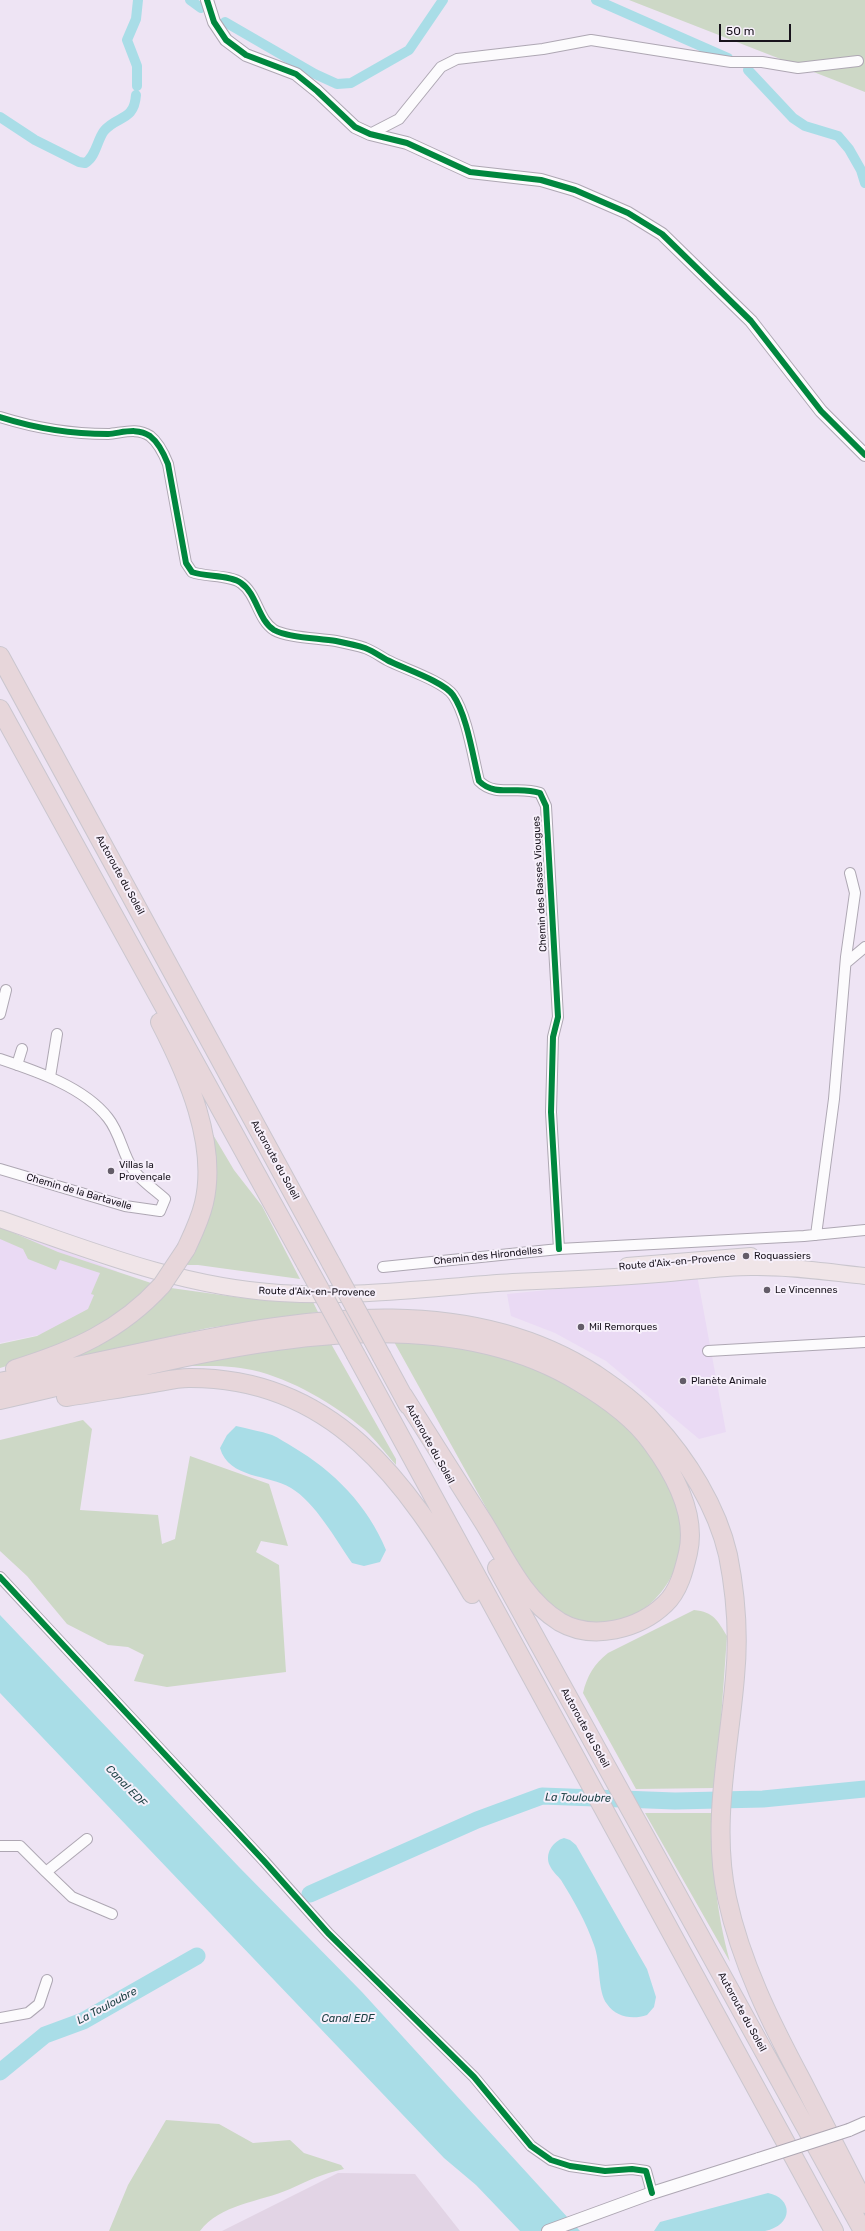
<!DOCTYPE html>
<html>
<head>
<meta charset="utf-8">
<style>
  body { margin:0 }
  #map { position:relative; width:865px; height:2231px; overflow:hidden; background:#eee4f4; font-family:Rubik,sans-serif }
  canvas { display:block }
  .scale { position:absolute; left:719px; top:24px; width:72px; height:18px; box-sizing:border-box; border:2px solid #18131c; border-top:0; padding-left:5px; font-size:12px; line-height:14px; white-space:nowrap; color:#18131c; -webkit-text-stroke:3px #f7f0fb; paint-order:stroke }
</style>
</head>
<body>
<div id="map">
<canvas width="865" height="2231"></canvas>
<div class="scale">50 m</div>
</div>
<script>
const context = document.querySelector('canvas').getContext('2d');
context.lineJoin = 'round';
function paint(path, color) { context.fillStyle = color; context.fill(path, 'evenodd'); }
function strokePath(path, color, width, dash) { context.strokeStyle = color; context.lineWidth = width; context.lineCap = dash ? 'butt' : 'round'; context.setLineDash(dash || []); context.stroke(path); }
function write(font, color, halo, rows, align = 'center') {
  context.font = font + ' Rubik,sans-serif'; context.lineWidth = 4; context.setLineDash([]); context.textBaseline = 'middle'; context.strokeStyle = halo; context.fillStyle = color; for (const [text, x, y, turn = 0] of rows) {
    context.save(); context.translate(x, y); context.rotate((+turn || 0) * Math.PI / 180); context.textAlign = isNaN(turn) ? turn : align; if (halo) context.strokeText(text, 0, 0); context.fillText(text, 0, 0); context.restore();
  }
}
paint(new Path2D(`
  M0,1226L117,1271L96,1323L0,1343Z
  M697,1275L726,1432L699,1439L606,1361L555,1333L511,1316L507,1294Z`), '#eadaf4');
paint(new Path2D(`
  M338,2173L415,2174L460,2231H222Z`), '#e2d4e5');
paint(new Path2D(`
  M629,0H865V92Z
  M202,1099L207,1110L212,1133L234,1170L262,1206L300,1279L198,1265H187L199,1241Z
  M0,1227L58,1252L157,1285L124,1316L29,1359L0,1368V1344L37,1336L88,1309L94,1295L91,1294L100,1273L60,1260L56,1270L28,1259L23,1249L0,1239Z
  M171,1288L243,1298L313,1302L318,1312L208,1328L61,1361L140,1317Z
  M393,1340C431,1344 476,1348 512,1360C576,1382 638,1422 667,1484C673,1497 679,1510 681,1524C689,1582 633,1641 574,1619C555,1612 543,1598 529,1585Z
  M330,1342L396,1459V1465C386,1454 376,1440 365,1430C334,1404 292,1379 252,1370C231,1365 207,1366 185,1366L256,1353Z
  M83,1420L92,1429L80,1510L158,1515L162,1544L175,1539L190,1456L269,1484L288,1546L261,1541L256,1552L279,1565L286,1672L167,1687L134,1681L144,1655L128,1647L108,1645L67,1624L27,1576L0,1551V1440Z
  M694,1610C714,1612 717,1620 727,1636L716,1788L636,1789L583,1693C587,1676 594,1664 608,1653Z
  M645,1813H713C712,1867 716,1910 730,1962Z
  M166,2120L219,2124L253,2143L290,2140L304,2153L341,2165L344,2169C321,2174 310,2180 290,2189C260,2202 220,2204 200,2231H109L128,2185Z`), '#cdd8c6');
paint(new Path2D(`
  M236,1426C248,1429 260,1431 272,1435C279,1438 286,1443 293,1447C334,1471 368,1506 386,1550L380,1562L364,1566L352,1563C336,1540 315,1502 291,1488C268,1474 229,1479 220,1448L227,1435Z
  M0,1615L239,1867L362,1992L580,2231H520L476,2185L444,2158L0,1693Z
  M564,1838L570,1840L576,1845L647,1969L656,1997L654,2007L647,2015C632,2020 616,2017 607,2004C597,1991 601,1963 594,1945C586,1922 574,1901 561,1880C558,1876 552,1871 550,1866C544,1854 553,1841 564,1838Z
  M768,2193C793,2198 794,2225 765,2231C755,2231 742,2231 731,2231C705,2231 680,2231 654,2231L660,2222Z`), '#a9dde7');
strokePath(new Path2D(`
  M190,0L201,8
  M596,0L728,58
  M225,22L315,74L337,84L351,83L409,50L443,0
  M748,70L793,118L805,126L838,136L849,149L861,170L865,183
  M137,86V66L127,40L136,19L138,0
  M0,117L35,140L79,162L85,163C96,157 97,140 104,131C117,115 134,122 136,95`), '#a9dde7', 10);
strokePath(new Path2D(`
  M310,1894L477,1820L542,1796L675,1801L763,1799L865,1789
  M0,2072L45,2035L83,2021L197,1956`), '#a9dde7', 17);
const minor = new Path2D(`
  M370,134L399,119L441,67L457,59L543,49L591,40L731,62H762L798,68L858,61
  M0,417C35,428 72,434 108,434C122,433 137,427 150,436C159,443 164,454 168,464L186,563L192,572C205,577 231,575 241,583C257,594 258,620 274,630C288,638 319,638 336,641C346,643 356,645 365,648C373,651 380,656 387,660C402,668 443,681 453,695C467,715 473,757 479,781C496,798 517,785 540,793L546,806L558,1017L553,1037L551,1112L559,1249
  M846,963L865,947
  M0,1014L6,990
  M0,1059C36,1071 84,1087 108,1118C120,1133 122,1152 132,1168C139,1179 155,1190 165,1199L160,1211L125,1206L0,1169
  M17,1065L22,1049
  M50,1077L57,1034
  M816,1235L834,1099L846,957L855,893L850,873
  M383,1267L559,1249L804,1236L865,1230
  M708,1351L865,1342
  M0,1577L264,1861L328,1933L474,2077L531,2146L551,2160L570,2166L605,2171L632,2169L646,2171L652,2193
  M0,1846H20L46,1872L87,1839
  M46,1872L72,1897L112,1914
  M0,2018L28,2013L39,2004L47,1980`);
const tertiary = new Path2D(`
  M207,0L214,22L226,40L246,55L296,74L317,91L355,127L370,134L407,143L470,172L541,180L575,190L628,213L662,234L751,321L821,411L865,455
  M849,2130L865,2123
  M548,2231L652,2193L759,2159`);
const primary = new Path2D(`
  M0,1219C92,1251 182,1287 280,1293C359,1298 435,1287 513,1282C562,1280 610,1278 658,1274C689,1272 720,1267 751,1267C789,1266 827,1272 865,1276
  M627,1266L751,1256`);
const motorway = new Path2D(`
  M0,656L331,1263
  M0,709L306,1264
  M160,1022C187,1074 218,1144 204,1203C200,1220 193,1234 186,1249
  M356,1355L834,2231
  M382,1357L408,1405
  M15,1369C73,1351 120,1331 162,1285
  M0,1382C60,1370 120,1357 180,1344C317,1316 471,1294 595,1374C617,1389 637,1403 654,1423C687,1459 717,1507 728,1555C736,1595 739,1636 735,1677C729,1750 711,1824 727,1898C741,1963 771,2023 802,2081C823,2122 844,2163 865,2204
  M66,1397C93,1393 120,1388 147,1384C161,1382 175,1378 189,1378C333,1377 407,1482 472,1594
  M0,1400C174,1362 414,1281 579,1382C606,1398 633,1417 651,1442C674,1473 697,1514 688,1553C684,1570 679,1591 665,1604C639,1629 593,1641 560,1622C523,1599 506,1559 484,1523C457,1480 430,1438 403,1395
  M497,1568L863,2231`);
strokePath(minor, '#aea7b3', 12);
strokePath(tertiary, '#aea7b3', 14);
strokePath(primary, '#cac6ce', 18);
strokePath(motorway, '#cac6ce', 20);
strokePath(minor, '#fcfbfd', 10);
strokePath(tertiary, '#fcfbfd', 12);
strokePath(primary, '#f0e5e8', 16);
strokePath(motorway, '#e7d6da', 18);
const tertiaryBridge = new Path2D(`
  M759,2159L849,2130`);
const motorwayBridge = new Path2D(`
  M331,1263L382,1357
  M306,1264L356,1355
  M162,1285L186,1249`);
strokePath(tertiaryBridge, '#aea7b3', 14, []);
strokePath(motorwayBridge, '#cac6ce', 20, []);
strokePath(tertiaryBridge, '#fcfbfd', 12);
strokePath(motorwayBridge, '#e7d6da', 18);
strokePath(new Path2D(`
  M207,0L214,22L226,40L246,55L296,74L317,91L355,127L370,134L407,143L470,172L541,180L575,190L628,213L662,234L751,321L821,411L865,455
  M0,417C35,428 72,434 108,434C122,433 137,427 150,436C159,443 164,454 168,464L186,563L192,572C205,577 231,575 241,583C257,594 258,620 274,630C288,638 319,638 336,641C346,643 356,645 365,648C373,651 380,656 387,660C402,668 443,681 453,695C467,715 473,757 479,781C496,798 517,785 540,793L546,806L558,1017L553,1037L551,1112L559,1249
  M0,1577L264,1861L328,1933L474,2077L531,2146L551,2160L570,2166L605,2171L632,2169L646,2171L652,2193`), '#00873e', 6);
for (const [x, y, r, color] of [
  [111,1171,4,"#635c68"],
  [746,1256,4,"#635c68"],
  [767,1290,4,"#635c68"],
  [581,1327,4,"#635c68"],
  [683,1381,4,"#635c68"]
]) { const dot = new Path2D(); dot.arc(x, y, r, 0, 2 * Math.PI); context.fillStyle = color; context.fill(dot); strokePath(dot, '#f7f0fb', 1.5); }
write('10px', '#18131c', '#f7f0fb', [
  ["Autoroute du Soleil",120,875,61],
  ["Chemin des Basses Viougues",540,884,-93],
  ["Autoroute du Soleil",275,1160,61],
  ["Chemin de la Bartavelle",79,1192,16],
  ["Chemin des Hirondelles",488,1256,-6],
  ["Route d'Aix-en-Provence",677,1262,-5],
  ["Route d'Aix-en-Provence",317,1292,1],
  ["Autoroute du Soleil",430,1444,61],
  ["Autoroute du Soleil",585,1728,61],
  ["Autoroute du Soleil",742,2012,61]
]);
write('10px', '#18131c', '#f7f0fb', [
  ["Villas la",119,1165],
  ["Provençale",119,1177],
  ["Roquassiers",754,1256],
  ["Le Vincennes",775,1290],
  ["Mil Remorques",589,1327],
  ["Planète Animale",691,1381]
], 'left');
write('italic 11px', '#173d40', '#f7f0fb', [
  ["Canal EDF",126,1786,46],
  ["La Touloubre",578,1798,1],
  ["La Touloubre",107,2006,-28],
  ["Canal EDF",348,2019]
]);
</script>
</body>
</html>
